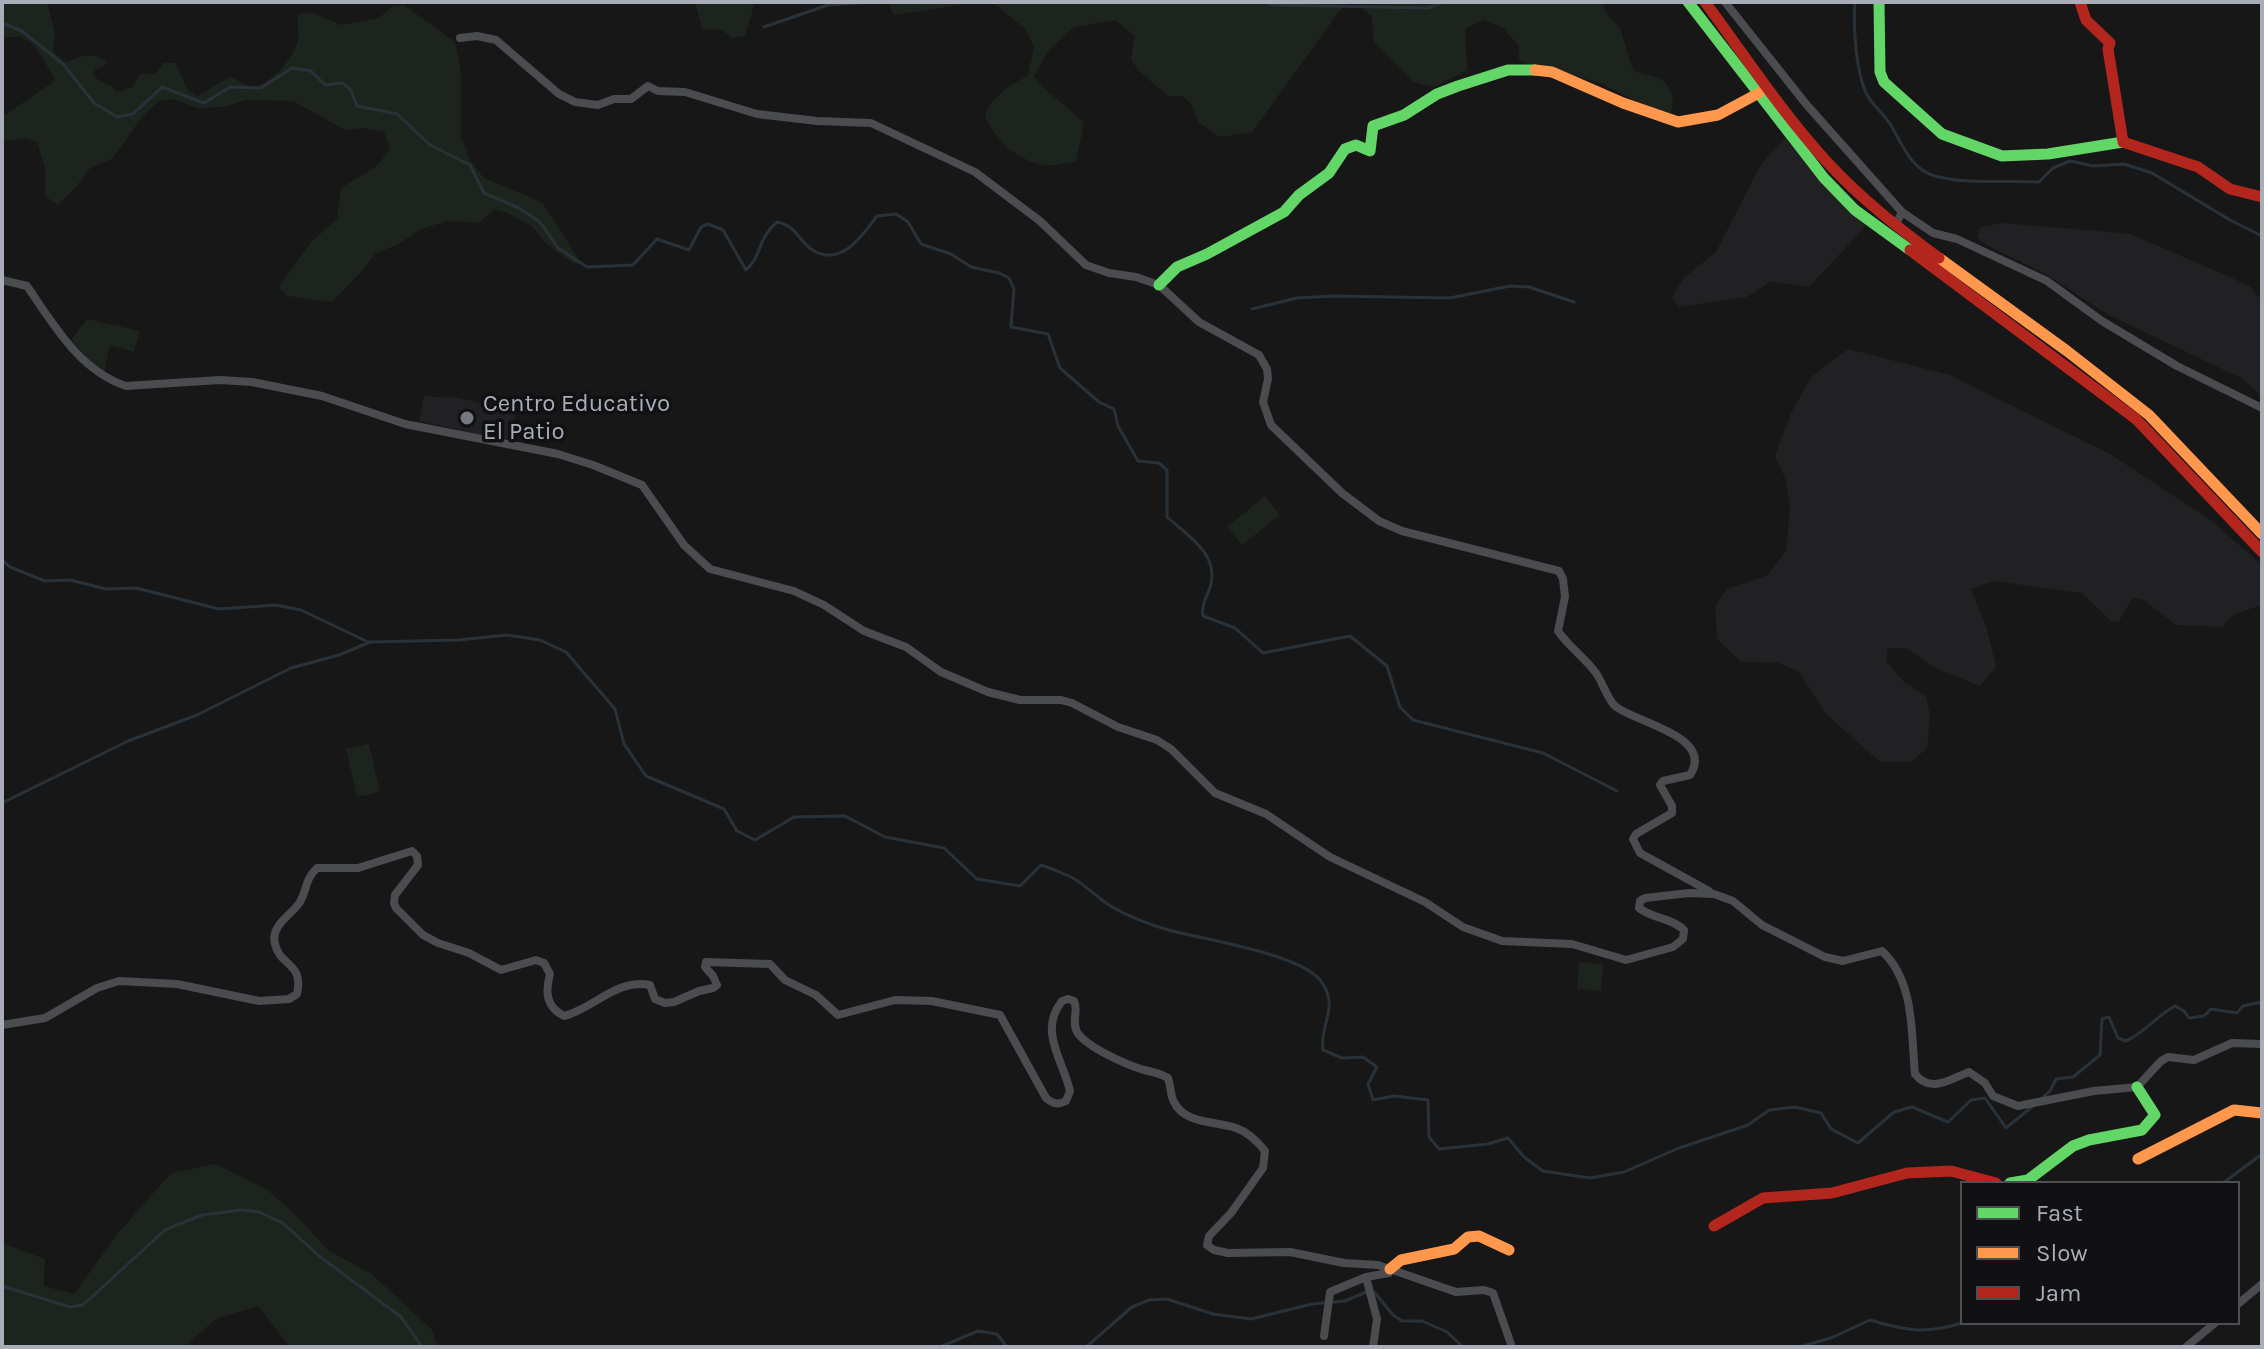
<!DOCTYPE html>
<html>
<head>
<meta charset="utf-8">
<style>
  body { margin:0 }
  #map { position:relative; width:2264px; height:1349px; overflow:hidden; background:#171717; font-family:Karla,sans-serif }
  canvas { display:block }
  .frame { position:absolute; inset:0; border:4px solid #a8adb8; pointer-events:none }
  .legend { position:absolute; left:1960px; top:1181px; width:280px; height:144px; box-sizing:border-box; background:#111113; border:2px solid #4d4f55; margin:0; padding:10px 14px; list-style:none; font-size:24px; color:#a8adb8 }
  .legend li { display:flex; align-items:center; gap:16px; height:40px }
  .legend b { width:40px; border:2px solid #4d4f55 }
</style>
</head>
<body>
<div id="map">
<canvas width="2264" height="1349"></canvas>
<div class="frame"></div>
<ul class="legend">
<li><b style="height:10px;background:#63d668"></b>Fast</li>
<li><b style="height:10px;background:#ff974d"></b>Slow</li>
<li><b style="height:10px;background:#b3261e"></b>Jam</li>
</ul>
</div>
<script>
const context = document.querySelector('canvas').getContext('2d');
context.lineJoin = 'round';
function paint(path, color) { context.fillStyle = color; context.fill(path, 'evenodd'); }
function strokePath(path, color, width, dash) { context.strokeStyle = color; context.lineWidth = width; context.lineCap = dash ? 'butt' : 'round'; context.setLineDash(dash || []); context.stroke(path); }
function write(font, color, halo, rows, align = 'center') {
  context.font = font + ' Karla,sans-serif'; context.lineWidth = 7; context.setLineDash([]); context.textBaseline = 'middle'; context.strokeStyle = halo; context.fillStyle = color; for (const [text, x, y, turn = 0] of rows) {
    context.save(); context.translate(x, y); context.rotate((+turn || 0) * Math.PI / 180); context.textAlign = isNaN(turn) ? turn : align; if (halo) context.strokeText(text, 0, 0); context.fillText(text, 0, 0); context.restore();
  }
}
paint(new Path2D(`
  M1785,138L1822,184L1866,226L1809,287L1771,281L1747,297L1679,307L1672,298L1676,290L1685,277L1716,252L1757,172L1767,157Z
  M2002,223L2131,234L2250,286L2262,301V397L2243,379L2107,314L2044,273L1986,245L1977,237L1980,227Z
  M1848,349L1950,375L2110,454L2212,521L2262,565V608L2258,606L2233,615L2222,627L2176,625L2144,600L2135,598L2132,599L2119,621L2112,622L2082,593L1993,581L1971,589L1987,629L1996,667L1980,686L1937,669L1906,648H1888L1886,661L1903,681L1926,696L1930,714L1927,749L1910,762H1880L1826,714L1799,672L1779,663L1741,662L1717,639L1715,607L1727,589L1768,575L1786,550L1790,508L1785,478L1775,456L1791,413L1812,376Z
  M424,396L458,398L517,411L508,441L419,421Z`), '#212123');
paint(new Path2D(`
  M2,2H47L55,33L53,51L66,63C82,55 93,51 108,63L95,70L93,74C99,84 112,83 117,92L133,87L140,74H156L163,63H175L188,90L197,96C210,91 218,81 232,77C239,82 246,87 255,86C271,85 296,55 298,40C299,31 297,22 298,14L313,13L342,25L379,18L392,6L404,5L455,42L461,72V136L470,160L484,178L542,202L578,258L577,263H573L544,242L533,227L508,213L494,209L479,223L447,221L421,229L397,245L376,253L361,272L332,302L288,296L278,288L311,242L337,219L341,188L377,166L390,149L384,132L363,128L345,130L293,101L246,100L224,107L197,108L173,99L159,101L142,117L112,159L91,167L75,188L58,205L45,196L46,172L37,142L26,138L2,141V117L56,80C46,67 38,43 22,38C14,35 10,39 2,36Z
  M695,2H755L745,36L732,38L721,30L702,29Z
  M887,2H1350L1341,9L1252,132L1220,137L1198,122L1190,103L1183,96H1168L1139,71L1131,60L1135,36L1115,20L1074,27L1048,51L1034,77C1049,95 1068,106 1084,123L1076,161C1067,162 1053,167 1043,165C1017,160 994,140 985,115C994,95 1009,85 1028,76L1034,47L1025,29L995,4L972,3L894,15Z
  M1352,2H1602L1607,14L1620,28L1633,70C1643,76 1652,74 1659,78C1672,85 1676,103 1670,115L1663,114L1602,84L1546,67L1527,64L1519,60V46L1502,27L1484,20L1465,29L1467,70L1434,87L1413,82L1374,42L1372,17L1357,3Z
  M87,319L140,331L134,352L110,345L104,373L100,372L71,340Z
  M1265,496L1280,515L1242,545L1227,527Z
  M369,744L380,792L357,797L346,749Z
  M1579,962L1603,964L1601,991L1577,989Z
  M215,1164L265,1188L294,1213L329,1251L372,1274L432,1330L438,1347H290L258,1306L216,1319L184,1347H2V1243L45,1259L44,1286L74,1294L119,1232L171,1173Z`), '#1d241e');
strokePath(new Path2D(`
  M1263,2L1274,5L1428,8L1444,2
  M1855,2C1853,27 1856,78 1869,98C1876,109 1886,116 1892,127C1903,146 1912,170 1935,176C1968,185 2005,180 2039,182L2053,168L2070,161L2093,166L2124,164L2152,173L2230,220L2262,236
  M2,23L22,31L64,65L94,103L117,117L133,114L162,87L204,103L230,87L261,88L292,68L311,71L325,85L343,83L351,90L357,106L397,114L430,145L470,165L484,193L519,208L540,222L558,248L587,267L633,265L657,239L689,250L701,227L708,224L723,230L746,270C762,256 757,239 777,222C798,227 796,238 811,249C840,269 862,236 877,216L896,214L908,222L921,244L951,254L971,267L999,273L1009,278L1014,289L1011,327L1048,334L1060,368L1099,402L1114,409L1118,426L1138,461L1159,463L1167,470V517C1187,535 1218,553 1211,584C1208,596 1201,603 1203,616L1235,628L1263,653L1350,636L1387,666L1400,707L1413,720L1543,753L1617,791
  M764,27L828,5L872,2
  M1252,309L1297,298L1333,296L1450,298L1510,286L1529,287L1574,302
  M2,560L10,567L45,581L70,580L106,589L136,588L219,609L276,605L301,610L368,642L458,640L507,635L540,640L566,652L615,709L624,744L646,776L724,809L737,831L755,840L794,817L845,816L885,837L944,848L977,879L1020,886L1041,865C1050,868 1060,872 1069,876C1084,883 1095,896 1109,905C1125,915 1146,923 1165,929C1200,939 1298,953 1320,980C1341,1006 1319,1024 1323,1050L1342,1058L1363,1057L1377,1067L1368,1084L1373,1100L1394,1096L1428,1100L1429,1137L1439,1149L1488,1144L1508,1138L1524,1157L1543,1171L1590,1178L1624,1172L1679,1148L1748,1125L1769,1110L1795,1107L1821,1113L1831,1129L1858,1143L1894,1112L1912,1107L1948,1122L1971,1100L1985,1098L2006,1128L2033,1106
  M2,803L128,741L197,715L291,668L339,655L368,643
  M2041,1099L2050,1091L2056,1079L2073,1077L2100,1055L2102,1019L2109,1017L2118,1038L2126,1041C2145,1033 2156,1016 2175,1006L2184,1011L2189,1018L2204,1016L2211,1009L2237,1013L2243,1006L2262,1002
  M2223,1183L2262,1154
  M2,1286L70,1307L83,1305L165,1230L202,1215L241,1210L259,1212L283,1223L319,1256L401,1317L422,1347
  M940,1347L978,1331L997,1334L1007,1347
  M1086,1347L1132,1307L1149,1300L1167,1299L1213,1314L1251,1319L1312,1304L1345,1301L1366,1292L1375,1293L1393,1315L1402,1321H1422L1447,1332L1463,1347
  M1674,1347H1688
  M1799,1347L1831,1338L1870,1320C1907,1331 1925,1334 1962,1323`), '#2a3239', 3);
strokePath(new Path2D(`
  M1725,2L1806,104L1902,212
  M460,38L477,36L496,40L559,94L575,102L598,105L614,99H631L648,86L658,91L685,92L757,114L817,121L871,123L975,172L1040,221L1086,265L1109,273L1136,277L1159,285L1199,322L1259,355L1267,369L1268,379L1263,402L1271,425L1342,493L1379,521L1402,531L1559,571L1563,579L1565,597L1558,631C1569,647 1585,658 1596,673C1603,683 1606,696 1614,705C1631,722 1716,735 1690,775L1663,781L1660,785L1672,806V813L1636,834L1633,839L1640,853L1709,891
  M1896,224L1902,212L1933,233L1957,239L2047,281L2102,321L2177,366L2262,408
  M2,280L27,286C53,324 80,371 126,386L220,380L252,382L322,396L405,424L558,454L593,465L642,485L684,545L710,569L794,591L824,605L864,631L906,647L941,672L988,692L1020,700H1061L1072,703L1118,727L1157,740L1171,749L1215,793L1266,814L1330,857L1425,902L1463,927L1502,941L1572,944L1626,960L1673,947L1683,939L1684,930C1672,918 1653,919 1639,908L1640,901L1645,898L1689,893L1714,894L1733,901L1762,925L1825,957L1843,961L1882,951C1915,982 1911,1033 1915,1074C1931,1094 1950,1079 1969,1072L1985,1083L1993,1096L2018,1106L2094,1091L2137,1087L2161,1061L2168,1057L2194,1060L2232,1043L2262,1044
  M2,1025L45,1018L97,988L119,981L177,984L259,1001L289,999L297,994C304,962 280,967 275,944C270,925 292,915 300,902C308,888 304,881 317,868H358L412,851L417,856L418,865L395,895L394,903L396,908L423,935L438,943L469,953L501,970L536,960L544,963L550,974C545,992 546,1007 564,1016C593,1009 617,978 650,985L655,999L665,1003L674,1002L699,991L713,988L717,985L713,976L705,967L706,962L770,964L785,980L816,995L838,1015L895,1000L932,1001L1000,1015L1046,1098C1053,1104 1058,1105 1066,1101L1070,1091C1063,1060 1038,1031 1062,1001L1068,999L1074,1001C1079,1011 1071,1021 1077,1032C1086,1047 1127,1065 1144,1070C1153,1072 1160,1073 1168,1078C1171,1086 1170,1095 1174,1102C1184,1124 1216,1121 1236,1128C1248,1132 1257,1141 1265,1151L1263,1168L1231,1213L1209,1236L1207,1245L1214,1250L1228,1253L1290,1252L1344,1263L1378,1265L1456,1292L1484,1290L1493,1293L1512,1347
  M1366,1277L1377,1319L1373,1347
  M2238,1304L2262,1284
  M1324,1336L1330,1292L1366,1277L1389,1273L1390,1269
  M2186,1347L2215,1323`), '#4b4c50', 8);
strokePath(new Path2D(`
  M1688,2L1824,178L1855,210L1910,250
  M1879,2L1880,72L1884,82L1942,134L2002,156L2048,154L2123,142
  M1159,285L1177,267L1207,254L1284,212L1299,195L1329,173L1345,149L1356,145L1370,151L1373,126L1404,115L1437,94L1458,86L1508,70H1535
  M2010,1183L2028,1180L2073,1146L2089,1140L2142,1130L2155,1115L2137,1087`), '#63d668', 11);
strokePath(new Path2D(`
  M1535,70L1552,72L1623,103L1678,122L1718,115L1759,93
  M1939,258L2067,351L2149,415L2262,534
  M2138,1159L2234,1110L2262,1113
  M1390,1269L1401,1260L1454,1249L1468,1237L1479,1236L1509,1250`), '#ff974d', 11);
strokePath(new Path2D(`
  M1705,2C1745,56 1782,113 1828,163C1861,199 1900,229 1939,258
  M2080,2L2086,20L2110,43L2108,49L2123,142L2198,167L2230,189L2262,197
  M1910,250L2136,419L2262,552
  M1714,1226L1763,1198L1832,1193L1907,1173L1951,1171L1996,1183`), '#b3261e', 11);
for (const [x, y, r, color] of [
  [467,418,8,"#757880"]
]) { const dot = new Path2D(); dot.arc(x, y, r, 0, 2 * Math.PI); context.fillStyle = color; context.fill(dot); strokePath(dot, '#111113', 3); }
write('24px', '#a8adb8', '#111113', [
  ["Centro Educativo",483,404],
  ["El Patio",483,432]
], 'left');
</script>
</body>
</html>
